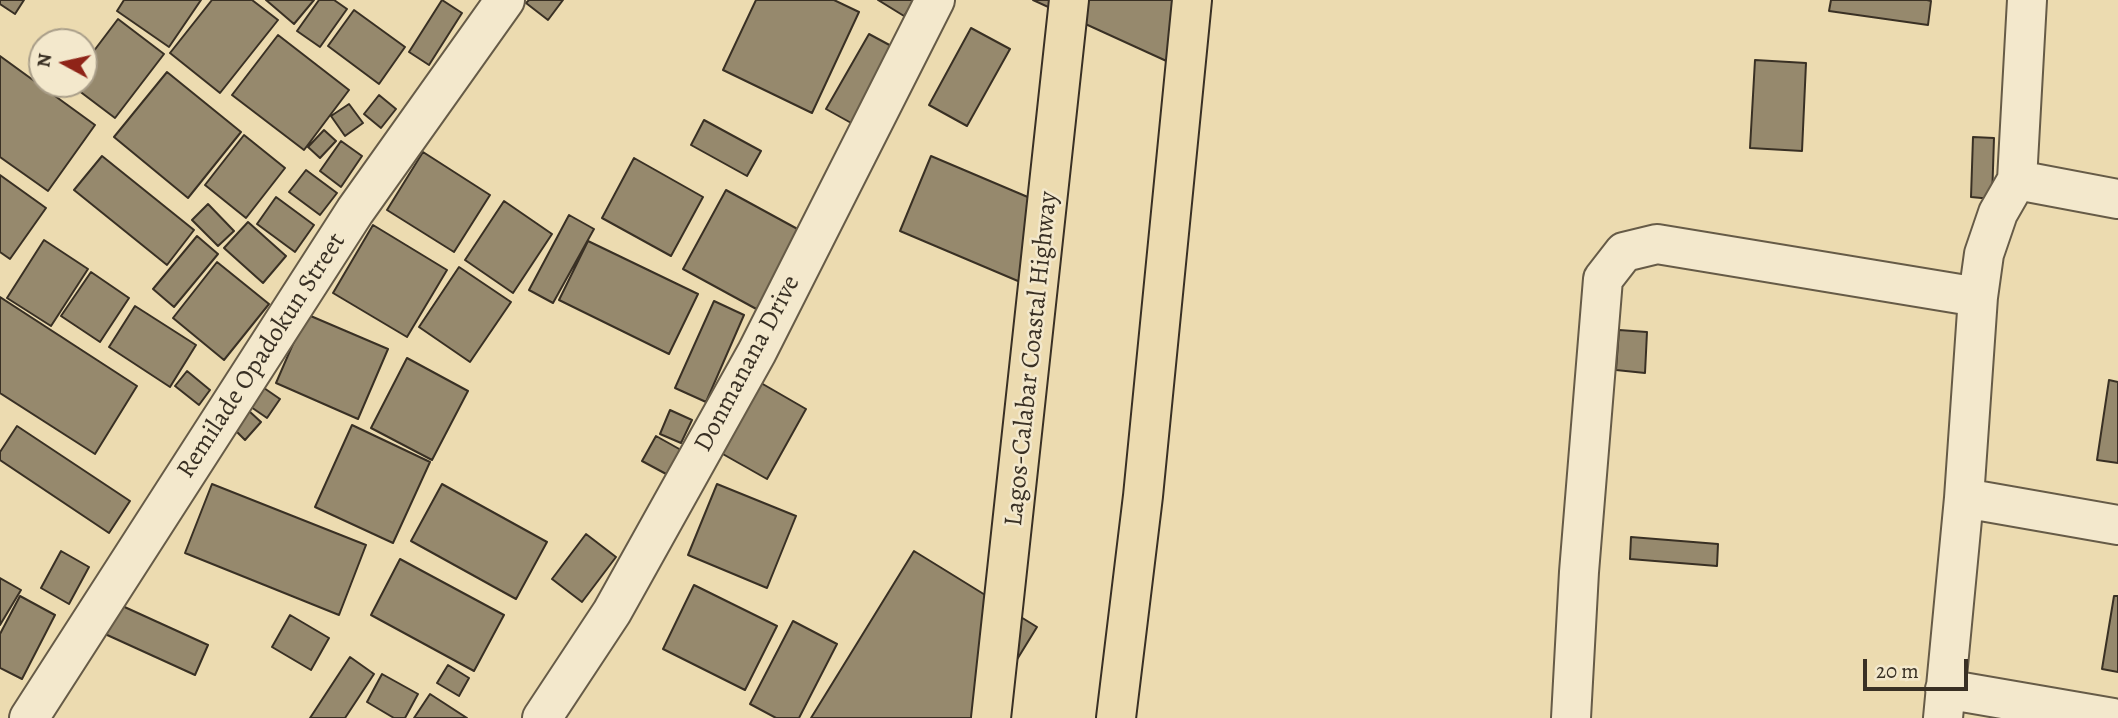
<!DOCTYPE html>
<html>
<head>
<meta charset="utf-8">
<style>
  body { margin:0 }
  #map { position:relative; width:2118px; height:718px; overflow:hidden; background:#ecdbb0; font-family:Alegreya,serif }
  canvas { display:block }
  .north { position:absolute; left:28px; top:28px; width:70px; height:70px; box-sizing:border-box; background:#f3e8cc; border:2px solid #a99e89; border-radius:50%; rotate:278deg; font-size:19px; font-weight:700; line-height:28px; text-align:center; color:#393024 }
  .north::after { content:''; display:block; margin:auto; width:24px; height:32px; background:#8f2418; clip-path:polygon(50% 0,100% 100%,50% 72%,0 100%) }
  .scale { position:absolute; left:1863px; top:659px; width:105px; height:32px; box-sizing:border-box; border:4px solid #393024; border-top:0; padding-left:9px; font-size:21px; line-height:24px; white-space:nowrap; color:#393024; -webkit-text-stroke:5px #f3e8cc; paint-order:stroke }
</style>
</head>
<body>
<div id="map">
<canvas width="2118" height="718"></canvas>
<div class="north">N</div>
<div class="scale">20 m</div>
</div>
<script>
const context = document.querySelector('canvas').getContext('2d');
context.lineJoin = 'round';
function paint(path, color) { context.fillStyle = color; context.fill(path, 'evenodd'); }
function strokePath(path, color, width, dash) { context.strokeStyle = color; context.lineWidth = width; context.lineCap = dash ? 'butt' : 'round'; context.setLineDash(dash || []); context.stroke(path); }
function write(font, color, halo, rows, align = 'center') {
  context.font = font + ' Alegreya,serif'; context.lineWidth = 5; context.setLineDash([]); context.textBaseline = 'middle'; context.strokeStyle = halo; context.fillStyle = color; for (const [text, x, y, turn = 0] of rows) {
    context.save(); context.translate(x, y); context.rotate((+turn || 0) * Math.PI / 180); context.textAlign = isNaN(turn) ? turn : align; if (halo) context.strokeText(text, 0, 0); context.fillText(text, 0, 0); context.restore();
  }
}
const building = new Path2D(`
  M0,0H24L15,14L0,4Z
  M124,0H201L169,47L117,11Z
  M212,0H252L278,20L220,93L170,53Z
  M266,0H314L294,24Z
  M319,0H334L347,9L320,47L297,31Z
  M442,0L462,13L429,65L409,52Z
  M529,0H563L548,20L526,3Z
  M756,0H834L859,12L812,113L723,70Z
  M878,0H915L904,16Z
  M1033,0H1201L1173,64Z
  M1831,0H1927L1931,1L1928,25L1829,11Z
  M354,10L405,47L379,84L328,46Z
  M118,19L164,54L115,118L70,84H84V64Z
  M971,28L1010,49L967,126L929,105Z
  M869,34L895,48L853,124L826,109Z
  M278,35L349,90L304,150L232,95Z
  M0,56L95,125L48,191L0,157Z
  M1755,60L1806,63L1802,151L1750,148Z
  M167,72L241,132L188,198L114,137Z
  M379,95L396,109L381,128L364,114Z
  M349,104L363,123L345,136L331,116Z
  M704,120L761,151L747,176L691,145Z
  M324,130L336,141L320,158L308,147Z
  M244,135L285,168L246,218L205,185Z
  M1973,137L1994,138L1992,199L1971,197Z
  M341,141L362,156L341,187L320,171Z
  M423,152L490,195L454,252L387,210Z
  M102,156L194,230L167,265L74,190Z
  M931,156L1056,209L1025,284L900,231Z
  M634,158L703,197L671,256L602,218Z
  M306,170L337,193L320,215L289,192Z
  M0,175L46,208L10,259L0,252Z
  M726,190L803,232L760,311L683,269Z
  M276,197L314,225L295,252L257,224Z
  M504,201L552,234L513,293L465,260Z
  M208,204L234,231L218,246L192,220Z
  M569,215L594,229L553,303L529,290Z
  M248,222L286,256L263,283L224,248Z
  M373,225L447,270L407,337L333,293Z
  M197,236L218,254L174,307L153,289Z
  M44,240L88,269L51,326L7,298Z
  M588,241L698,294L669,354L559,300Z
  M217,262L269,304L224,360L173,318Z
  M459,267L511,302L470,362L419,327Z
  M91,272L129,298L100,342L61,316Z
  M0,297L137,386L95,454L0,393Z
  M714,301L744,315L706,402L675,388Z
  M135,306L196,345L170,387L109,347Z
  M306,314L388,349L358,419L276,383Z
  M1619,330L1647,332L1645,373L1616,370Z
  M407,358L468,391L432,460L371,428Z
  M187,371L210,390L199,405L175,386Z
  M2109,380L2118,382V463L2097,460Z
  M761,383L806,409L767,479L721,453Z
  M264,388L280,399L267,418L251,407Z
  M670,410L692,420L681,443L660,434Z
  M249,411L261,422L245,440L233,428Z
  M352,425L430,462L393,543L315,507Z
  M17,426L130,501L109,533L0,460V452Z
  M656,436L681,450L668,475L642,461Z
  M212,484L366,545L339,615L185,553Z
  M442,484L547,542L516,599L411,541Z
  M717,484L796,516L767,588L688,555Z
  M586,534L616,557L582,602L552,579Z
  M1631,537L1718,544L1717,566L1630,559Z
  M61,551L89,567L69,604L41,588Z
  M914,551L1037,627L981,718H811Z
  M400,559L504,615L474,671L371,615Z
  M0,578L21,590L0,625Z
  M694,585L777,626L745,690L663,649Z
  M20,596L55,615L22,679L0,668V634Z
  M2114,596H2118V672L2102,669Z
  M118,604L208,645L195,675L105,634Z
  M290,615L329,638L311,670L272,647Z
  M793,621L837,644L799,718H776L750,704Z
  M350,657L374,674L345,718H310Z
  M448,665L469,678L459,696L437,683Z
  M382,674L418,694L405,718H394L367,702Z
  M430,694L467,718H414Z`);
paint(building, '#96896d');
strokePath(building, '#393024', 2);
const minor = new Path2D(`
  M2017,180L2118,199
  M1964,498L2118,525
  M1945,689L2113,718
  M29,718L355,211L505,0
  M542,718L612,612L757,352L935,0
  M1571,718L1579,572L1603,279L1624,252L1657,244L1978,297
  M1943,718L1964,498L1978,297L1984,254L1998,213L2017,180L2027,0`);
const trunk = new Path2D(`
  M991,718L1069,0
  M1116,718L1143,496L1192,0`);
strokePath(minor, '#665b47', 42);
strokePath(trunk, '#393024', 42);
strokePath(minor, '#f3e8cc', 38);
strokePath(trunk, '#ecdbb0', 38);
write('26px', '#393024', '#f3e8cc', [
  ["Remilade Opadokun Street",262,356,-57],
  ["Lagos-Calabar Coastal Highway",1032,359,-84],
  ["Donmanana Drive",748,364,-62]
]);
</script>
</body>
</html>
